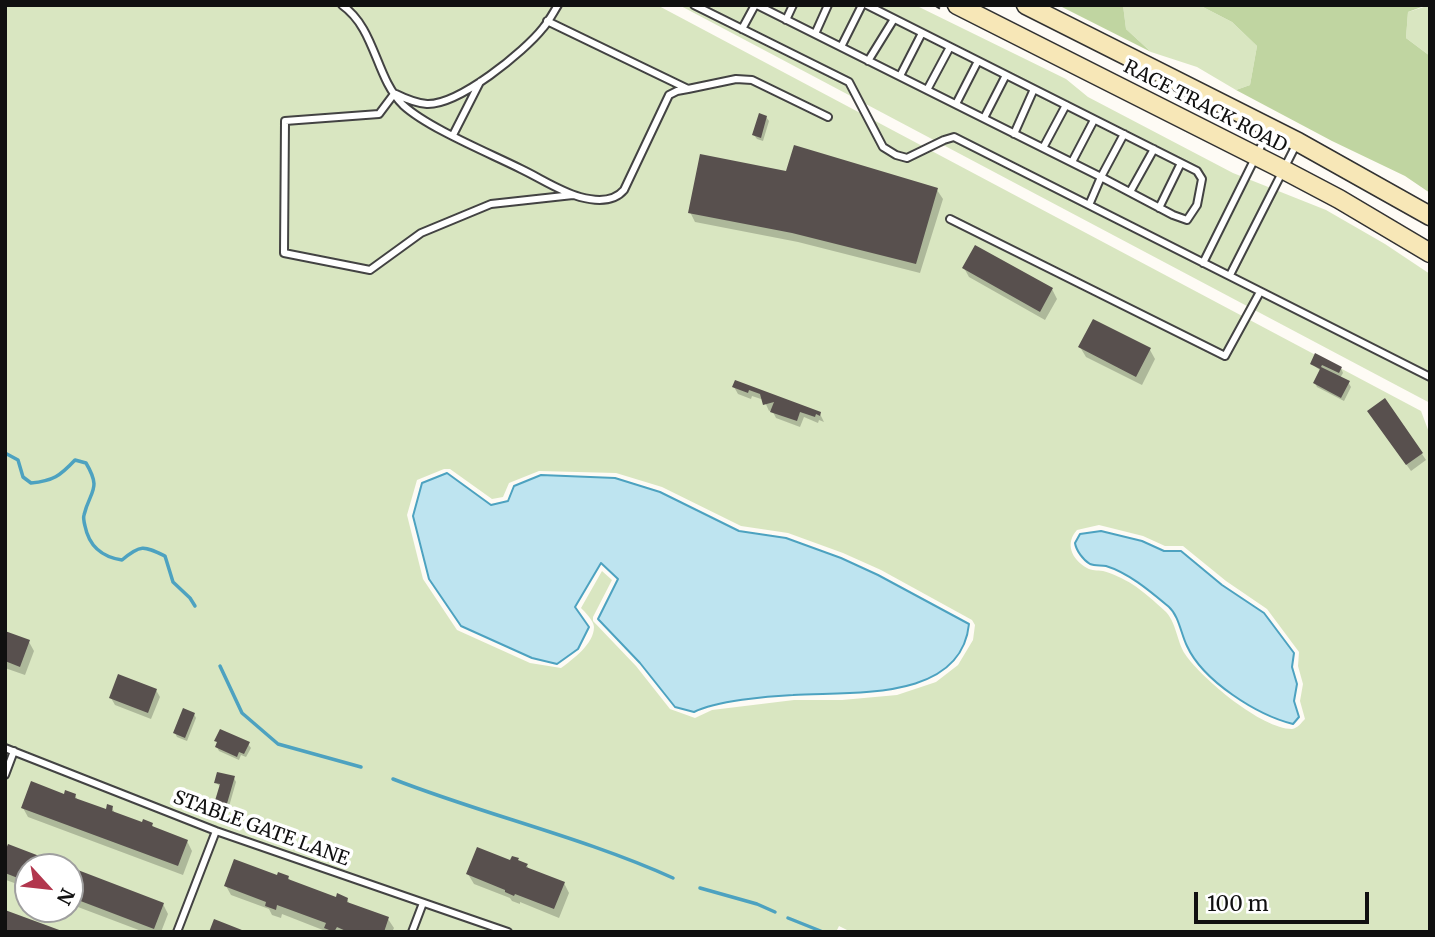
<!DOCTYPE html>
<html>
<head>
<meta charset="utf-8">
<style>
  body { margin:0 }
  #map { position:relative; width:1435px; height:937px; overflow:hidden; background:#fefbf5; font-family:Merriweather,serif }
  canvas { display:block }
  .frame { position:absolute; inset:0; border:7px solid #101010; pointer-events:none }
  .north { position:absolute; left:14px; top:853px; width:70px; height:70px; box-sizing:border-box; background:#fff; border:2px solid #9f9f9f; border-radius:50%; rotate:117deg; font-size:19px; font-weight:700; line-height:28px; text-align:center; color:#101010 }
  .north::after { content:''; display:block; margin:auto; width:24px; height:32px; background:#b2364d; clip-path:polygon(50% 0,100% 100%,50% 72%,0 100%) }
  .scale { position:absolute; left:1194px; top:892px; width:175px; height:32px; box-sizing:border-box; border:4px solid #101010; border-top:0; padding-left:9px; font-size:21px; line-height:24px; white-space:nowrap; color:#101010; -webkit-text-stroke:5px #fff; paint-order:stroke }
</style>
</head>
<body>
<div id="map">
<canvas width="1435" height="937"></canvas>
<div class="frame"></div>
<div class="north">N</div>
<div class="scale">100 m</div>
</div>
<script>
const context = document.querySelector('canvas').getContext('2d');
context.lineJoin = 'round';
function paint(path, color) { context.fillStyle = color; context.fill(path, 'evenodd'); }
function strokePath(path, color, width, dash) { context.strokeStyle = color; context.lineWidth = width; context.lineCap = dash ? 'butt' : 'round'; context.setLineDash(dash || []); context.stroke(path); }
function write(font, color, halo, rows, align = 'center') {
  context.font = font + ' Merriweather,serif'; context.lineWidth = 7; context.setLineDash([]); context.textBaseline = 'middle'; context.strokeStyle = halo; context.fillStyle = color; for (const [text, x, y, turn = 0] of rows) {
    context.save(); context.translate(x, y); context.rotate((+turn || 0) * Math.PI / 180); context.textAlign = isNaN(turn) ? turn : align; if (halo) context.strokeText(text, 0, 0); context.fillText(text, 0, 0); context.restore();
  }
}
paint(new Path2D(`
  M5,5H657L1421,411L1430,435V932H851L839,926L836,932H5ZM444,469H450L492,499L503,497L509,483L539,471L616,473L662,487L741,526L788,533L843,553L881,570L972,620L975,625L973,640L958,665L936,682L897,695L842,700H794L712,710L695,718L670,709L636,666L593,621V617L612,580L602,571L581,608C585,612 594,621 594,627C594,644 572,660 561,668L530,663L457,630L423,579L407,515L417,480ZM1099,525L1143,536L1165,546H1183L1226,581L1267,609L1299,652L1298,666L1303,684L1300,701L1305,719C1301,723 1298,728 1292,729C1262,729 1202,679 1185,654C1177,642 1176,621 1165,611C1155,602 1143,591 1132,584C1124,579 1112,573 1103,571C1097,570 1092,571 1087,568C1071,559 1065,543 1077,530ZM28,867H70V909H28Z
  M679,5H915L1066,79L1088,97L1233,173L1326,210L1385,244L1430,274V403Z
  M1123,5H1199L1232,22L1257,46L1250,85L1236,90L1197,67L1151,52L1126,29Z
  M1430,5V56L1406,38L1408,12Z`), '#d9e6c1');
paint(new Path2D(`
  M1058,5H1123L1126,29L1151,52Z
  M1199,5H1427L1408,12L1406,38L1430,56V193L1405,176L1332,141L1236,90L1250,85L1257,46L1232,22Z`), '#c0d5a1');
const water = new Path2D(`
  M447,473L491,505L508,501L514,486L541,475L615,478L660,492L739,531L786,538L841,558L878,575L969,624C961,703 849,691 793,695C767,696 716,701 694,712L675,707L640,663L598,619L618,579L601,563L575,607L589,627L578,649L557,664L532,658L461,626L429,579L413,516L422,483Z
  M1101,531L1142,541L1164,551H1181L1222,585L1264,613L1294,653L1292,667L1297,684L1294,701L1299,717L1293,724C1257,715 1203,681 1187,646C1181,634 1179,616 1169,607C1151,592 1129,573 1106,566C1101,565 1095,566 1090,564C1083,560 1076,550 1075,543L1080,534Z`);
paint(water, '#bee4f0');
strokePath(water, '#4da2c0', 2);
paint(new Path2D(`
  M766,117L769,121L763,141L757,139L754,135Z
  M788,173L937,190L943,199L920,273L798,242L695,222L690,212Z
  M964,268L1052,289L1057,299L1045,320L969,277Z
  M1080,347L1150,350L1155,359L1142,385L1086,357Z
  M1316,356L1341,368L1343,373L1340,378L1348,382L1351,387L1344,401L1317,387L1315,383L1321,371L1312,364Z
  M736,383L820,414L824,422L819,420L818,423L804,417L800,427L776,418L772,410L769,411L764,400L752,396L751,399L738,394L734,387Z
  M1373,418L1422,454L1426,460L1411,471Z
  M5,633L29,642L34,651L25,675L5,668Z
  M156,690L160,697L151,719L115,705L111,698Z
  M194,714L196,718L187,741L177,737L175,733Z
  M248,744L251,748L246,757L241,755L239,760L219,751L217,747Z
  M234,778L236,782L228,810L218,807L216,803L221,787L215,782Z
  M75,795L78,801L107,811L112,808L116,815L143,825H152L155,829L187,841L192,851L183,875L28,817L23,808L65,796Z
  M5,857L64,867H28V888L6,880Z
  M511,862L527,865L529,870L564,883L569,893L559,918L520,902V904L512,901L510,898L474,884L468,874Z
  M70,869L163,904L168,914L161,932H144L70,904Z
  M288,877L291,882L337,900L347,899L350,905L388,919L394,928L392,932H328L282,914L281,918L272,915L269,909L231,895L226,886Z`), '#0003');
strokePath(new Path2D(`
  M5,453L18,460L23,477L31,483C53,481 60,476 75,460L86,463C102,490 90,490 84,515C83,518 84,522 85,526C89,546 102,557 122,560C141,544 144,546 165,556L173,582L190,598L195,606
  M220,666L242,713L278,744L361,767
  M393,779C485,815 582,837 673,878
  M700,888L757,904L775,912
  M788,918L823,932`), '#4da2c0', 3.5);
paint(new Path2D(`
  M759,113L767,116L761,138L752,135Z
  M794,145L938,188L916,264L792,233L688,213L700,154L786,171Z
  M975,245L1053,288L1040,312L962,268Z
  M1093,319L1151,348L1136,377L1078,347Z
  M1315,353L1342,367L1339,373L1322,365L1321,367L1350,381L1341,398L1313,383L1320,369L1310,364Z
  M735,380L821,412L820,416L816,414L815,417L800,412L797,421L770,412L774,402L763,405L760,394L749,390L748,393L732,387Z
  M1385,398L1423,453L1406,465L1367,411Z
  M5,631L30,640L20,667L5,661Z
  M118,674L157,689L148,713L109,698Z
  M183,708L195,713L185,738L173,733Z
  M220,729L250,742L244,754L239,752L237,757L215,747L217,742L214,741Z
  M217,772L235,776L226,807L214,804L220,784L214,783Z
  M31,781L64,794L65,790L76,794L75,798L106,809L107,804L113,806L112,811L142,822L143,819L153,823L152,826L188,840L178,866L21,808Z
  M8,844L68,867H28V882L5,873V852Z
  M477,847L510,860L512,856L519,858L518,860L528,864L526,867L565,882L554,909L515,894L514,896L505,892V890L466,874Z
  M234,859L277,875L278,872L289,876L288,879L336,897L337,893L348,898L347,902L389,917L384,932H348L337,927L334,932L324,928L326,923L277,905L276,910L265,906L266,902L224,886Z
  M70,867L164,903L154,929L70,897Z
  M5,910L62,931V932H5Z
  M214,919L247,932H209Z`), '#58504e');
const service = new Path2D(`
  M342,5C376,29 375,77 403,105C428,128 489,153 521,169C540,178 559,191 580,197C595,201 613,203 624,190L669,95L677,91L688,89
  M694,5L849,82L883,147L896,155L907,158L944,140L954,137L1430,377
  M757,5L1101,177L1124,134
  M867,5L1197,171L1202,179L1197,205L1187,220L1173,215L1101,177L1089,205
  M786,20L793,5
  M547,21L688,89L736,79L752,80L828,117
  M742,29L755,5
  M815,34L828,5
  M841,47L862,5
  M868,61L894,19
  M900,76L922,33
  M927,90L950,47
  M394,94L379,114L285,121L284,253L370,270L421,233L491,204L573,195
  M396,94C406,99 416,103 427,104C459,105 524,52 543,28C549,21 553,13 558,5
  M956,104L978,61
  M984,118L1006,75
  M1014,134L1034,89
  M453,135L480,82
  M1043,148L1066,105
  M1072,162L1094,120
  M1130,192L1154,149
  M1159,208L1181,163
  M950,219L1225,356L1260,292
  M1203,263L1269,130
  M1230,275L1297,143
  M5,748L216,831L508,932
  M5,775L14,751
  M177,932L216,831
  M412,932L423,903`);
const secondary = new Path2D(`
  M957,5L1284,170L1339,199L1430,253
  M1026,5L1298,142L1430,216`);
strokePath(service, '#434343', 10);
strokePath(secondary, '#323232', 21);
strokePath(new Path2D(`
  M934,5L942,10`), '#323232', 2, [7, 3.5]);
strokePath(service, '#fff', 6);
strokePath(secondary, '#f7e7b7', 18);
write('19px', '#101010', '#fff', [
  ["RACE TRACK ROAD",1205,107,27],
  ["STABLE GATE LANE",261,829,20]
]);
</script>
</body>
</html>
